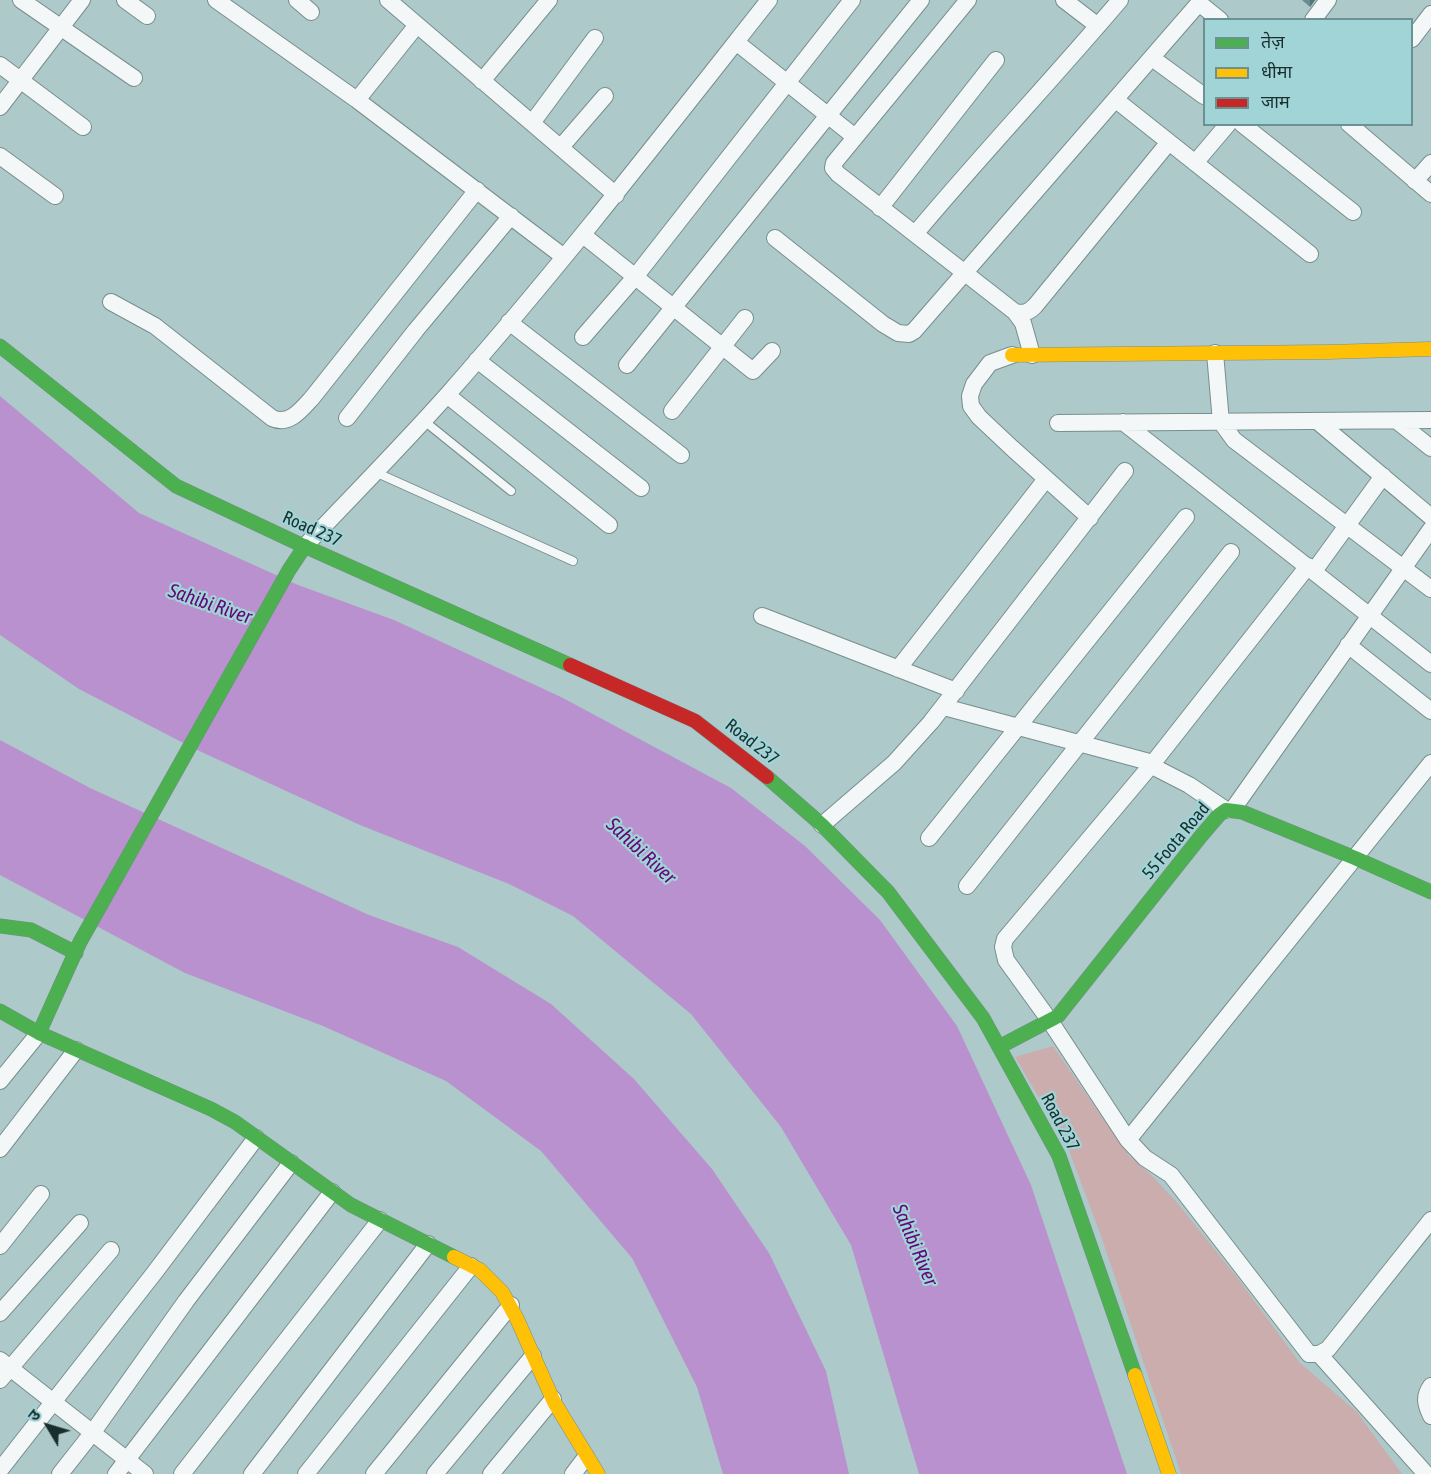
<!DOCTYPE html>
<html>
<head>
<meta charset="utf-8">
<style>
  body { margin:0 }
  #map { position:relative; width:1431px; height:1474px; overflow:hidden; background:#adc9c9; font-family:"Asap Condensed","Noto Sans Devanagari",sans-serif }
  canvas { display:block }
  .legend { position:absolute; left:1203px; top:18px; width:210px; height:108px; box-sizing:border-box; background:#a0d4d6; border:2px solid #6a9293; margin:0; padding:8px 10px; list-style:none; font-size:18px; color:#192e2f }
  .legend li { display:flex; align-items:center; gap:12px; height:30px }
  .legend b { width:30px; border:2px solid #6a9293 }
  .north { position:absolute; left:18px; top:1396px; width:60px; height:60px; -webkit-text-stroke:4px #a0d4d6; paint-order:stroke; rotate:308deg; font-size:16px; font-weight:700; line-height:24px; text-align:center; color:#192e2f }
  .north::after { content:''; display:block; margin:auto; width:21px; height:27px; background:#192e2f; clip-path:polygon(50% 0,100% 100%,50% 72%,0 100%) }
</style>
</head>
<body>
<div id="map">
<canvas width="1431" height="1474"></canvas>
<ul class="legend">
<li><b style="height:8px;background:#4caf50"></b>तेज़</li>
<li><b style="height:8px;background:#ffc107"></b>धीमा</li>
<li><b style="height:8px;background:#c62828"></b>जाम</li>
</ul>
<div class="north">उ</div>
</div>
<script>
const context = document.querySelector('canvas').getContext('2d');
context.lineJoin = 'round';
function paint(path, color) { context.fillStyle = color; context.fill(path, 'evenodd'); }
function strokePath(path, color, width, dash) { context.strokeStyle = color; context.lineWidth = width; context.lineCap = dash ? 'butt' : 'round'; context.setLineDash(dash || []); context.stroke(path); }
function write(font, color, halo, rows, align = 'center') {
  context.font = font + ' "Asap Condensed",sans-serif'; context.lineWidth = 4.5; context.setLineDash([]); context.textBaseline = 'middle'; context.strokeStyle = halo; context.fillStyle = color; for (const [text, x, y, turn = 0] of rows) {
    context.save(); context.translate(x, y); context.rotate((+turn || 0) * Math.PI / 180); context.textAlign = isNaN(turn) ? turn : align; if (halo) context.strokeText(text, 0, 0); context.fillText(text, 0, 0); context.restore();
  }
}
paint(new Path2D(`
  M1053,1046L1129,1156L1150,1174L1175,1200L1236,1276L1300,1363L1357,1412L1402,1474H1181L1100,1233L1067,1145L1015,1057Z`), '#ccadae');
paint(new Path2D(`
  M0,396L139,513L298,585L394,620L561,697L731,788L805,846L880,920L957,1026L1031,1185L1127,1474H919L851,1245L781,1127L691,1014L573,916L509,884L360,825L195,749L79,689L0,635Z
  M0,740L90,788L369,915L458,947L551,1004L634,1079L712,1169L769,1253L826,1371L849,1474H723L697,1387L632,1258L541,1151L446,1081L323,1026L185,973L0,875Z`), '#ba91cf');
const lane = new Path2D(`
  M423,420L511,491
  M375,472L573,561`);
const street = new Path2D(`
  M21,0L134,78
  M125,0L147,16
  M216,0L357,100L564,257
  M297,0L311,12
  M388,0L616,195
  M968,0L834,163L833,168L838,174L1015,312C1024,314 1029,312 1035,306L1169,142
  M1064,0L1098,26
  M1313,20L1328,0
  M1412,39L1431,14
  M736,42L855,137
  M1152,58L1204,96
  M0,65L83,127
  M482,81L549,0
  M357,100L417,25
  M1116,100L1310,254
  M0,107L82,0
  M532,123L595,38
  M1242,124L1353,212
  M1349,124L1431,194
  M561,147L605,96
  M0,156L55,196
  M1195,163L1228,124
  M1415,181L1431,163
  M880,208L996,60
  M915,234C981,155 1053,79 1120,0
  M583,235L753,371L772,351
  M775,238L883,324L898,333L909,334L914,331L1199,3L1220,20
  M111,302L155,326L272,418C289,426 301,410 312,398L477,190
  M1015,312L1023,323L1032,355
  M509,322L681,455
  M583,337L635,277L852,0
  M1215,353L1221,422L1234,440L1431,589
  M1012,355L990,363L974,384L970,396L971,406L979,417L1012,448L1090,518
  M477,360L641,488
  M627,365L921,0
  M447,395L609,525
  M672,411L745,318
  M347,418L416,330L511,216
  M1317,421L1431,517
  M1397,421L1431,448
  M1123,422L1431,664
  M1058,423L1431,420
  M305,546C353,495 402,446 448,394C560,267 664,133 769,0
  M1308,566L1153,763L1005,939L1003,947L1006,960L1050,1021L1128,1140L1431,763
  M1314,571L1383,476
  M762,616L956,691
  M1348,645L1431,711
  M898,669L1046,479
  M944,707L1153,763
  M1150,765L1189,785L1226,810
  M1233,809L1431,529
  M822,825L894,763L931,722L1125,471
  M929,838L1186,517
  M967,886L1231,552
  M0,1081L39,1033
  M1128,1140L1145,1158L1171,1175L1309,1354H1319L1328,1349L1431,1220
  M0,1149L76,1050
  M0,1246L41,1194
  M0,1313L80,1223
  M1319,1354L1426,1474
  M0,1360L145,1474
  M0,1380L111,1250
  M1431,1386C1423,1397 1426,1405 1431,1416
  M0,1470L155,1272L256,1138
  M60,1474L93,1432L186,1301L291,1163
  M116,1474L332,1192
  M182,1474L380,1220
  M252,1474L428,1244
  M306,1474L471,1266
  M374,1474L511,1305
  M435,1474L533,1356
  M491,1474L553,1399
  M573,1474L586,1457`);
const fast = new Path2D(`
  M0,346L176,486L295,542L570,665
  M767,777L822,825L888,892L983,1018L1059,1156L1135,1375
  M0,926L31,930L76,953
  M0,1011L39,1033L211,1109L235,1122L351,1205L454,1257
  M39,1033L80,942L289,570L305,546
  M999,1047L1058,1016L1201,836L1219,815L1226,810L1242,812L1355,858L1431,892`);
const slow = new Path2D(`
  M1012,355L1328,352L1431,349
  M454,1257L480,1270L502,1292L517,1319L554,1402L598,1474
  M1135,1375L1169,1474`);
const jam = new Path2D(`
  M570,665L695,721L767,777`);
strokePath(lane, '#788e8e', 10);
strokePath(street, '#788e8e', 18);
strokePath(fast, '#788e8e', 15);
strokePath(slow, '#788e8e', 15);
strokePath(jam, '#788e8e', 15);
strokePath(lane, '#f3f7f7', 8);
strokePath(street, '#f3f7f7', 16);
strokePath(fast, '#4caf50', 14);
strokePath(slow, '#ffc107', 14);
strokePath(jam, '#c62828', 14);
paint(new Path2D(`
  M1302,0H1315L1310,7Z`), '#6b8d92');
paint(new Path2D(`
  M1310,0H1315L1310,7Z`), '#577377');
write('18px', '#192e2f', '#a0d4d6', [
  ["Road 237",312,529,24],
  ["Road 237",752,742,38],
  ["55 Foota Road",1176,841,-50],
  ["Road 237",1060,1122,62]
]);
write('italic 20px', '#65057a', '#a0d4d6', [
  ["Sahibi River",210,604,19],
  ["Sahibi River",641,851,43],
  ["Sahibi River",915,1245,67]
]);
</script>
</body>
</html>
